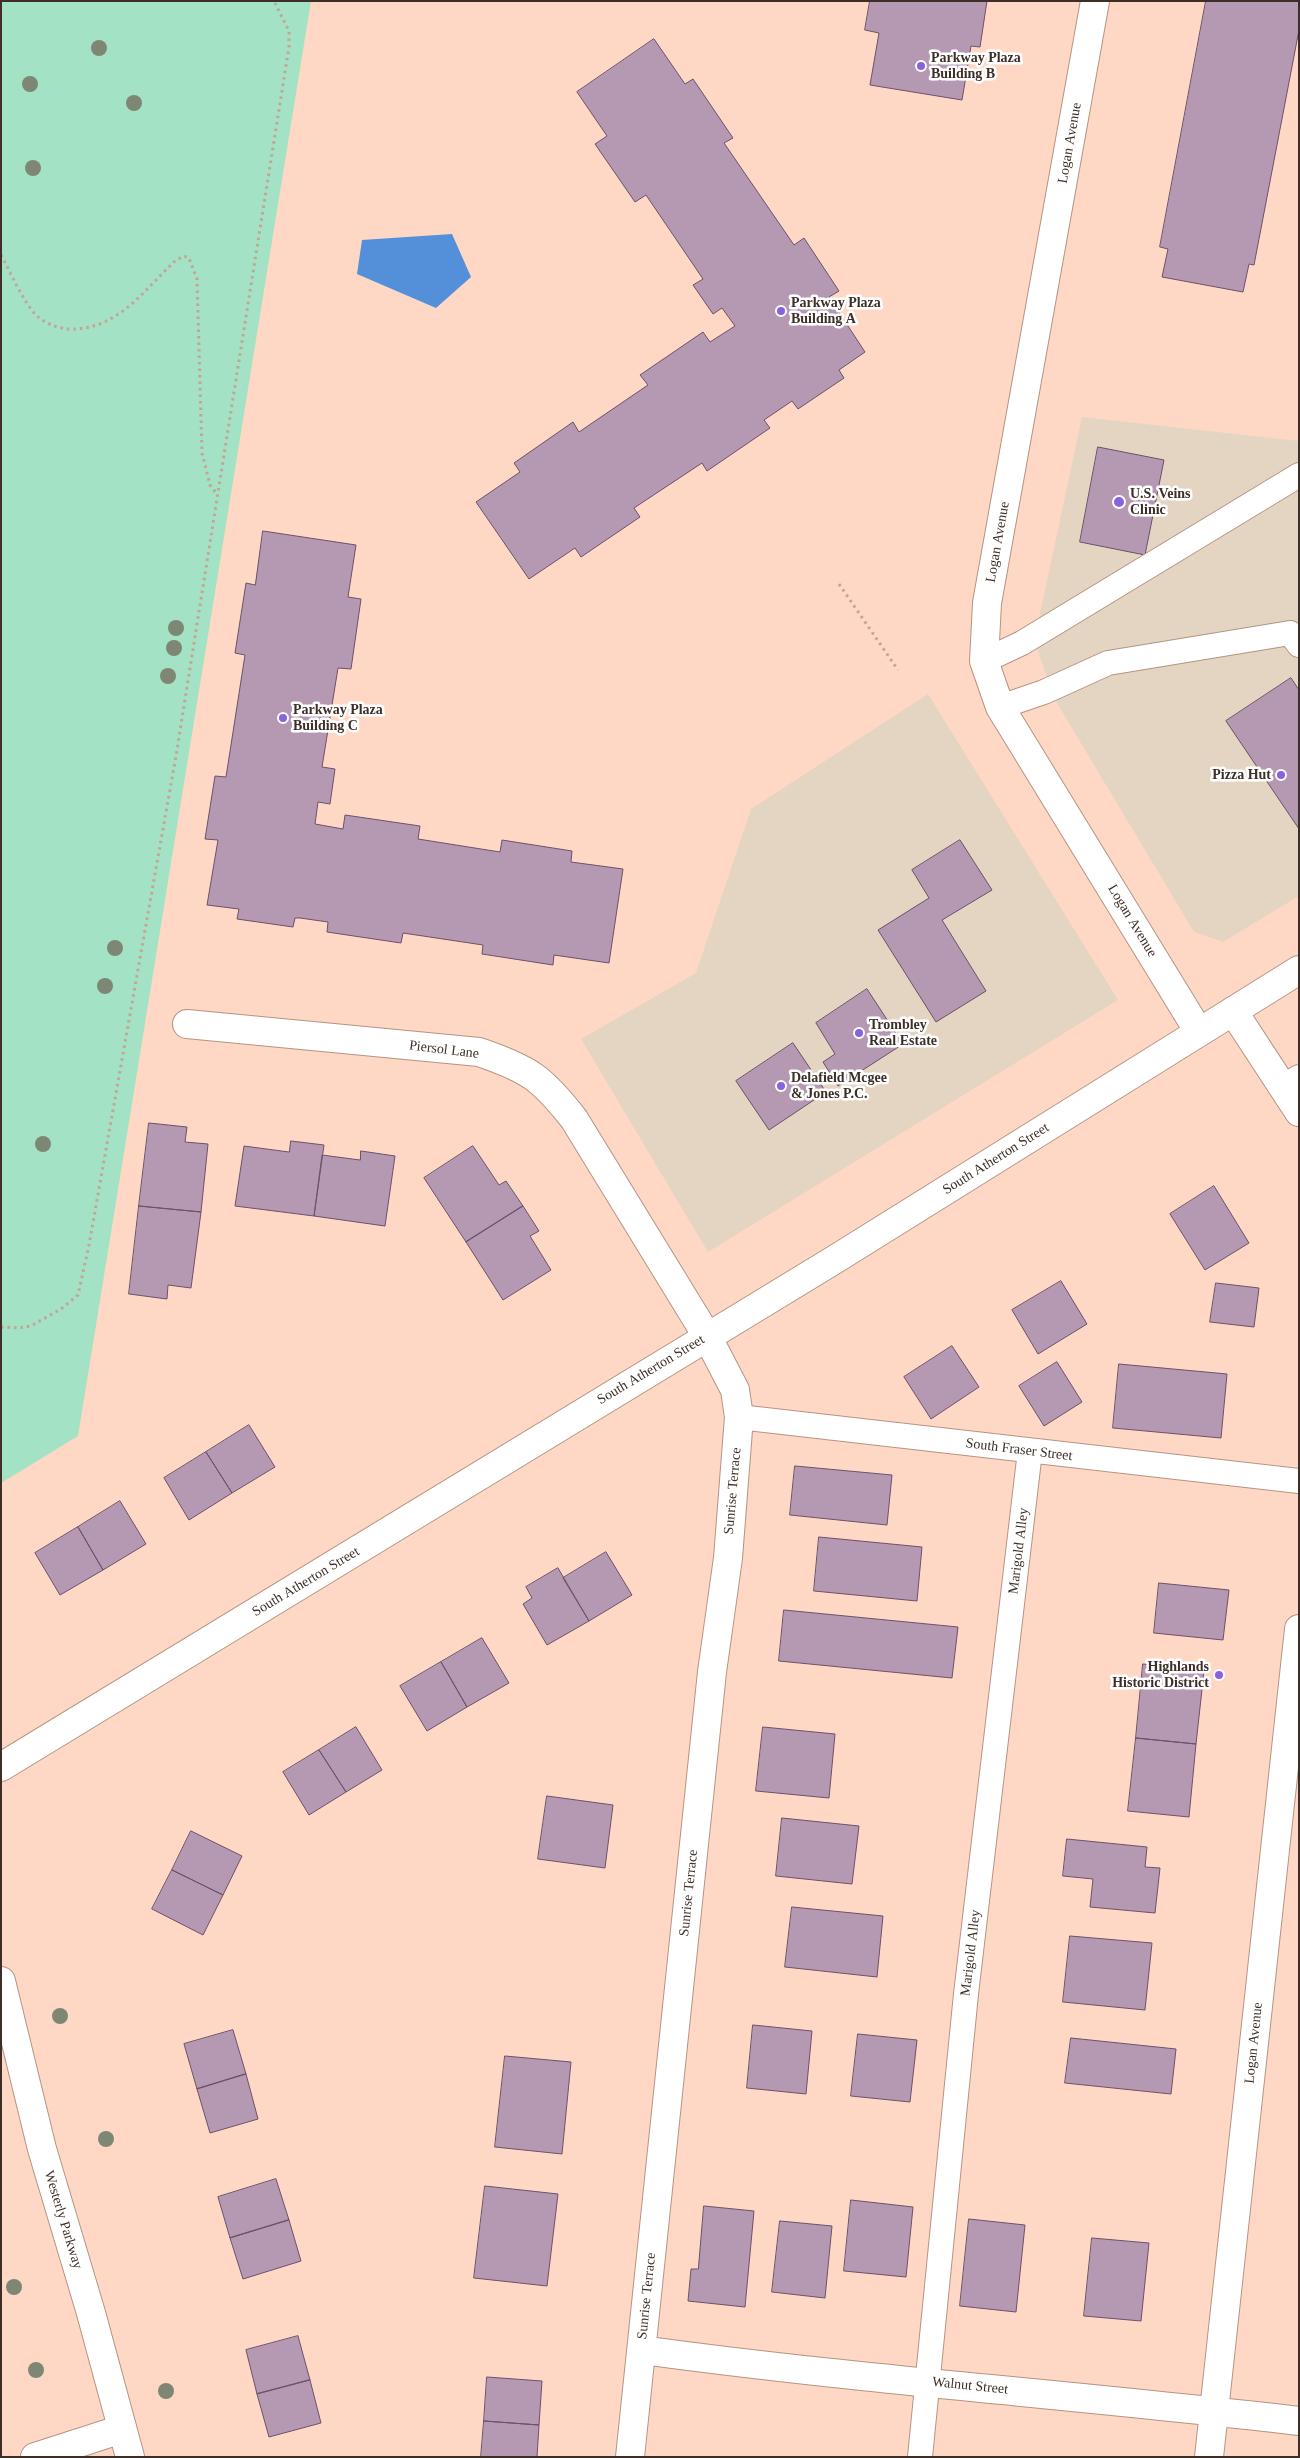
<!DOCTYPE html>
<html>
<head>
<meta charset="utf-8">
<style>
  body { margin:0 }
  #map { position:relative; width:1300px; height:2458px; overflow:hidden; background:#fed8c5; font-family:Georgia,serif }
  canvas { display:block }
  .frame { position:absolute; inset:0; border:2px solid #3d2f27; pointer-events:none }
</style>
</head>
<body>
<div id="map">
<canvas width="1300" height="2458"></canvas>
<div class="frame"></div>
</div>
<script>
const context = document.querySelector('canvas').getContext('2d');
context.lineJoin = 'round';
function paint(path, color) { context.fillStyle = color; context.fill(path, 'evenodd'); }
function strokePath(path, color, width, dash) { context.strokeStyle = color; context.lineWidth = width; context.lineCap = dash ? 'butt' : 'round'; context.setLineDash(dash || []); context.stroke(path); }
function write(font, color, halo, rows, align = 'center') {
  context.font = font + ' Georgia,serif'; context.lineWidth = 5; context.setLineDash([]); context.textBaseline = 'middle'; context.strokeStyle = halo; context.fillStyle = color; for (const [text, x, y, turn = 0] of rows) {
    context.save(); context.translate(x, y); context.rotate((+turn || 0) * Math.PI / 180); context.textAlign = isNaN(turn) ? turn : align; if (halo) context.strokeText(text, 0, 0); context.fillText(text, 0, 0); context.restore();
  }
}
paint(new Path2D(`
  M1082,417L1299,441V896L1223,942L1194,932L1055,700L1037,649L1038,623Z
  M928,694L1118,1000L708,1252L581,1039L696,973L751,809Z`), '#e4d5c2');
paint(new Path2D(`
  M1,1H311L78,1436L1,1483Z`), '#a3e2c4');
paint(new Path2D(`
  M452,234L471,277L436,308L357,274L362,240Z`), '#5490da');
const building = new Path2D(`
  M870,1H987L980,47L971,46L962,100L870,85L879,33L865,30Z
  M1206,1H1299V30L1254,265L1249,264L1243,292L1162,277L1168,249L1160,247Z
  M654,39L685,84L693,79L733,138L724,143L794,245L804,238L839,291L829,297L865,352L839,370L844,378L798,409L792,401L764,420L770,428L707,471L702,463L634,508L640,517L581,557L575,548L529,579L476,502L520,472L514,463L573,422L579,432L648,385L640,375L703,332L710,342L735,326L722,308L713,314L693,285L703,279L646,195L635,202L595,144L607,136L577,92Z
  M1098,447L1164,460L1145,555L1080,542Z
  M263,531L356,545L348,597L361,599L351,669L338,668L322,767L335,769L330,804L318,802L315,824L343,829L345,815L420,826L418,839L500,852L502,840L572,851L571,862L623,869L609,963L554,955L553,965L482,954L483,945L403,933L401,943L327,932L328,922L300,918H295L293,927L237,919L239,909L207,905L218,840L205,839L215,776L226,777L245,655L235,653L246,583L255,585Z
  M1291,678L1299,690V829L1226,721Z
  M960,840L992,890L942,920L986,991L936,1022L878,930L929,898L912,870Z
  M867,989L903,1044L838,1086L823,1062L835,1054L816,1023Z
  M793,1043L826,1092L769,1130L736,1081Z
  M149,1123L187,1127L185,1142L208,1144L201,1212L139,1206Z
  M291,1141L324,1145L314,1216L235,1206L244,1146L289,1152Z
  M473,1146L499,1185L506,1181L523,1206L466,1242L424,1178Z
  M361,1151L395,1156L385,1226L314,1216L322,1155L360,1160Z
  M1214,1186L1249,1243L1205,1270L1170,1214Z
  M139,1206L201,1212L191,1288L168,1285L167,1299L129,1294Z
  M523,1206L539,1231L530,1236L551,1270L503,1300L466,1242Z
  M1061,1281L1087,1324L1038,1354L1012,1310Z
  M1216,1283L1259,1288L1254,1327L1210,1322Z
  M952,1346L979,1387L931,1419L904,1377Z
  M1057,1362L1082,1402L1044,1426L1019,1386Z
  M1119,1364L1227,1374L1221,1438L1113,1428Z
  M249,1425L275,1467L232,1493L206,1452Z
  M206,1452L232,1493L189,1520L164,1478Z
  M795,1466L892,1475L887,1525L790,1515Z
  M120,1501L146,1544L103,1570L78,1527Z
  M78,1527L103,1570L60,1595L35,1553Z
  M819,1537L922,1547L917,1601L814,1591Z
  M606,1552L632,1595L589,1621L563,1578Z
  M558,1568L589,1621L547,1645L523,1604L532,1598L526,1587Z
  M1159,1583L1229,1590L1223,1640L1154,1633Z
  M784,1610L958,1627L952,1678L779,1661Z
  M482,1638L509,1683L467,1707L441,1662Z
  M441,1662L467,1707L427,1731L400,1686Z
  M1143,1664L1204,1671L1196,1744L1136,1738Z
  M356,1727L382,1770L346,1792L319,1750Z
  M763,1727L835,1734L829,1798L756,1791Z
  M1136,1738L1196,1744L1189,1817L1128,1811Z
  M319,1750L346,1792L309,1815L283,1772Z
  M547,1796L613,1805L605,1868L538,1859Z
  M782,1818L859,1826L852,1884L776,1876Z
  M191,1831L242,1856L223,1895L172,1870Z
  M1067,1839L1147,1847L1145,1867L1160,1868L1155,1913L1090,1907L1093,1879L1063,1876Z
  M172,1870L223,1895L203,1935L152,1909Z
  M792,1907L883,1916L877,1977L785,1967Z
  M1070,1936L1152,1943L1145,2010L1063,2002Z
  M753,2025L812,2031L806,2094L747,2088Z
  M233,2030L246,2074L197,2089L184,2044Z
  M858,2034L917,2040L910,2102L851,2096Z
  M1071,2038L1176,2049L1171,2094L1065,2083Z
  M505,2056L571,2062L562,2154L495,2147Z
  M246,2074L258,2119L210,2133L197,2089Z
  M276,2179L289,2220L230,2238L218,2197Z
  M485,2186L558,2194L547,2286L474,2278Z
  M851,2200L913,2207L906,2277L844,2271Z
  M704,2206L754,2211L745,2307L688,2301L691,2269H698Z
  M969,2219L1025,2225L1016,2312L960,2306Z
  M289,2220L301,2261L243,2279L230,2238Z
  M780,2221L832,2226L825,2298L772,2292Z
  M1092,2238L1149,2243L1141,2321L1084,2316Z
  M298,2336L310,2380L257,2394L246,2350Z
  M487,2377L542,2381L539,2425L484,2421Z
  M310,2380L321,2423L269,2437L257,2394Z
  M484,2421L539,2425L537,2457H481Z`);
paint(building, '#b598b2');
strokePath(building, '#6b5169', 1);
const lane = new Path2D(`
  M984,661L1022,643L1299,475
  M1000,707L1044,692L1108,663L1290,633L1299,645
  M1283,1087L1299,1077
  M739,1417L1299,1481
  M920,2457L966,1994L1030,1451`);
const street = new Path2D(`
  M1095,1L987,603L984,661L1000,707L1199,1032
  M1233,1011L1299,1112
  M187,1024L479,1052C529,1069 542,1078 574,1119L707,1336L735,1390L739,1417L728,1558L712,1672L630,2457
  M642,2350C860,2380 1080,2395 1299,2421
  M35,2457L122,2429
  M1209,2457L1299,1629`);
const secondary = new Path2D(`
  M1,1981L42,2149L91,2313L130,2457`);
const primary = new Path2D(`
  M1,1767L834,1260L1299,970`);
strokePath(lane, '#b69382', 26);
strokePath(street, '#b69382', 30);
strokePath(secondary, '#b69382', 30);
strokePath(primary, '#b69382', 30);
strokePath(new Path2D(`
  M1,255C11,273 19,293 31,309C40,322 55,328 70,329C118,330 144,290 176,260L184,256L189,258L197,279L202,453L210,485L216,493
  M839,584L898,670
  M1,1327L19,1328L31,1326L61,1309L78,1295L89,1245L176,756L289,47V31L274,1`), '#c3a495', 3, [2.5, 4]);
strokePath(lane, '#fff', 24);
strokePath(street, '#fff', 28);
strokePath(secondary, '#fff', 28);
strokePath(primary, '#fff', 28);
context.fillStyle = '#7d8774';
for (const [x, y] of [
  [99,48],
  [30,84],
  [134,103],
  [33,168],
  [176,628],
  [174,648],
  [168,676],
  [115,948],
  [105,986],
  [43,1144],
  [60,2016],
  [106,2139],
  [14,2287],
  [36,2370],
  [166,2391]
]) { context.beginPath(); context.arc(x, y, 8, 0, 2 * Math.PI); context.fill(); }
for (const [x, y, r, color] of [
  [921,66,5,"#8962dd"],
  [781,311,5,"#8962dd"],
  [1119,502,6,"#8962dd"],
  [283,718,5,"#8962dd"],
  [1281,775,5,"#8962dd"],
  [859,1033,5,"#8962dd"],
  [781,1086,5,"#8962dd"],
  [1219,1675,5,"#8962dd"]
]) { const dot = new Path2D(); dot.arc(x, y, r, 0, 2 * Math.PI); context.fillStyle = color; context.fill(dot); strokePath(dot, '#fff', 2); }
write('bold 14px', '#3d2f27', '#fff', [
  ["Parkway Plaza",931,58],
  ["Building B",931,74],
  ["Parkway Plaza",791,303],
  ["Building A",791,319],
  ["U.S. Veins",1130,494],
  ["Clinic",1130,510],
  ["Parkway Plaza",293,710],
  ["Building C",293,726],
  ["Pizza Hut",1271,775,"right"],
  ["Trombley",869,1025],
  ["Real Estate",869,1041],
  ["Delafield Mcgee",791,1078],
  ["& Jones P.C.",791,1094],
  ["Highlands",1209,1667,"right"],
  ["Historic District",1209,1683,"right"]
], 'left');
write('14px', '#3d2f27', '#fff', [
  ["Logan Avenue",1070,143,-80],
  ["Logan Avenue",998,542,-80],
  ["Logan Avenue",1132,921,59],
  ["Piersol Lane",444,1050,7],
  ["South Atherton Street",996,1159,-32],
  ["South Atherton Street",651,1370,-31],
  ["South Fraser Street",1019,1450,7],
  ["Sunrise Terrace",733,1491,-85],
  ["Marigold Alley",1019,1551,-83],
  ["South Atherton Street",306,1582,-31],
  ["Sunrise Terrace",689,1893,-84],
  ["Marigold Alley",971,1953,-83],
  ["Logan Avenue",1254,2043,-84],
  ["Westerly Parkway",63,2220,73],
  ["Sunrise Terrace",647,2296,-84],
  ["Walnut Street",970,2386,6]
]);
</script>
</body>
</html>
